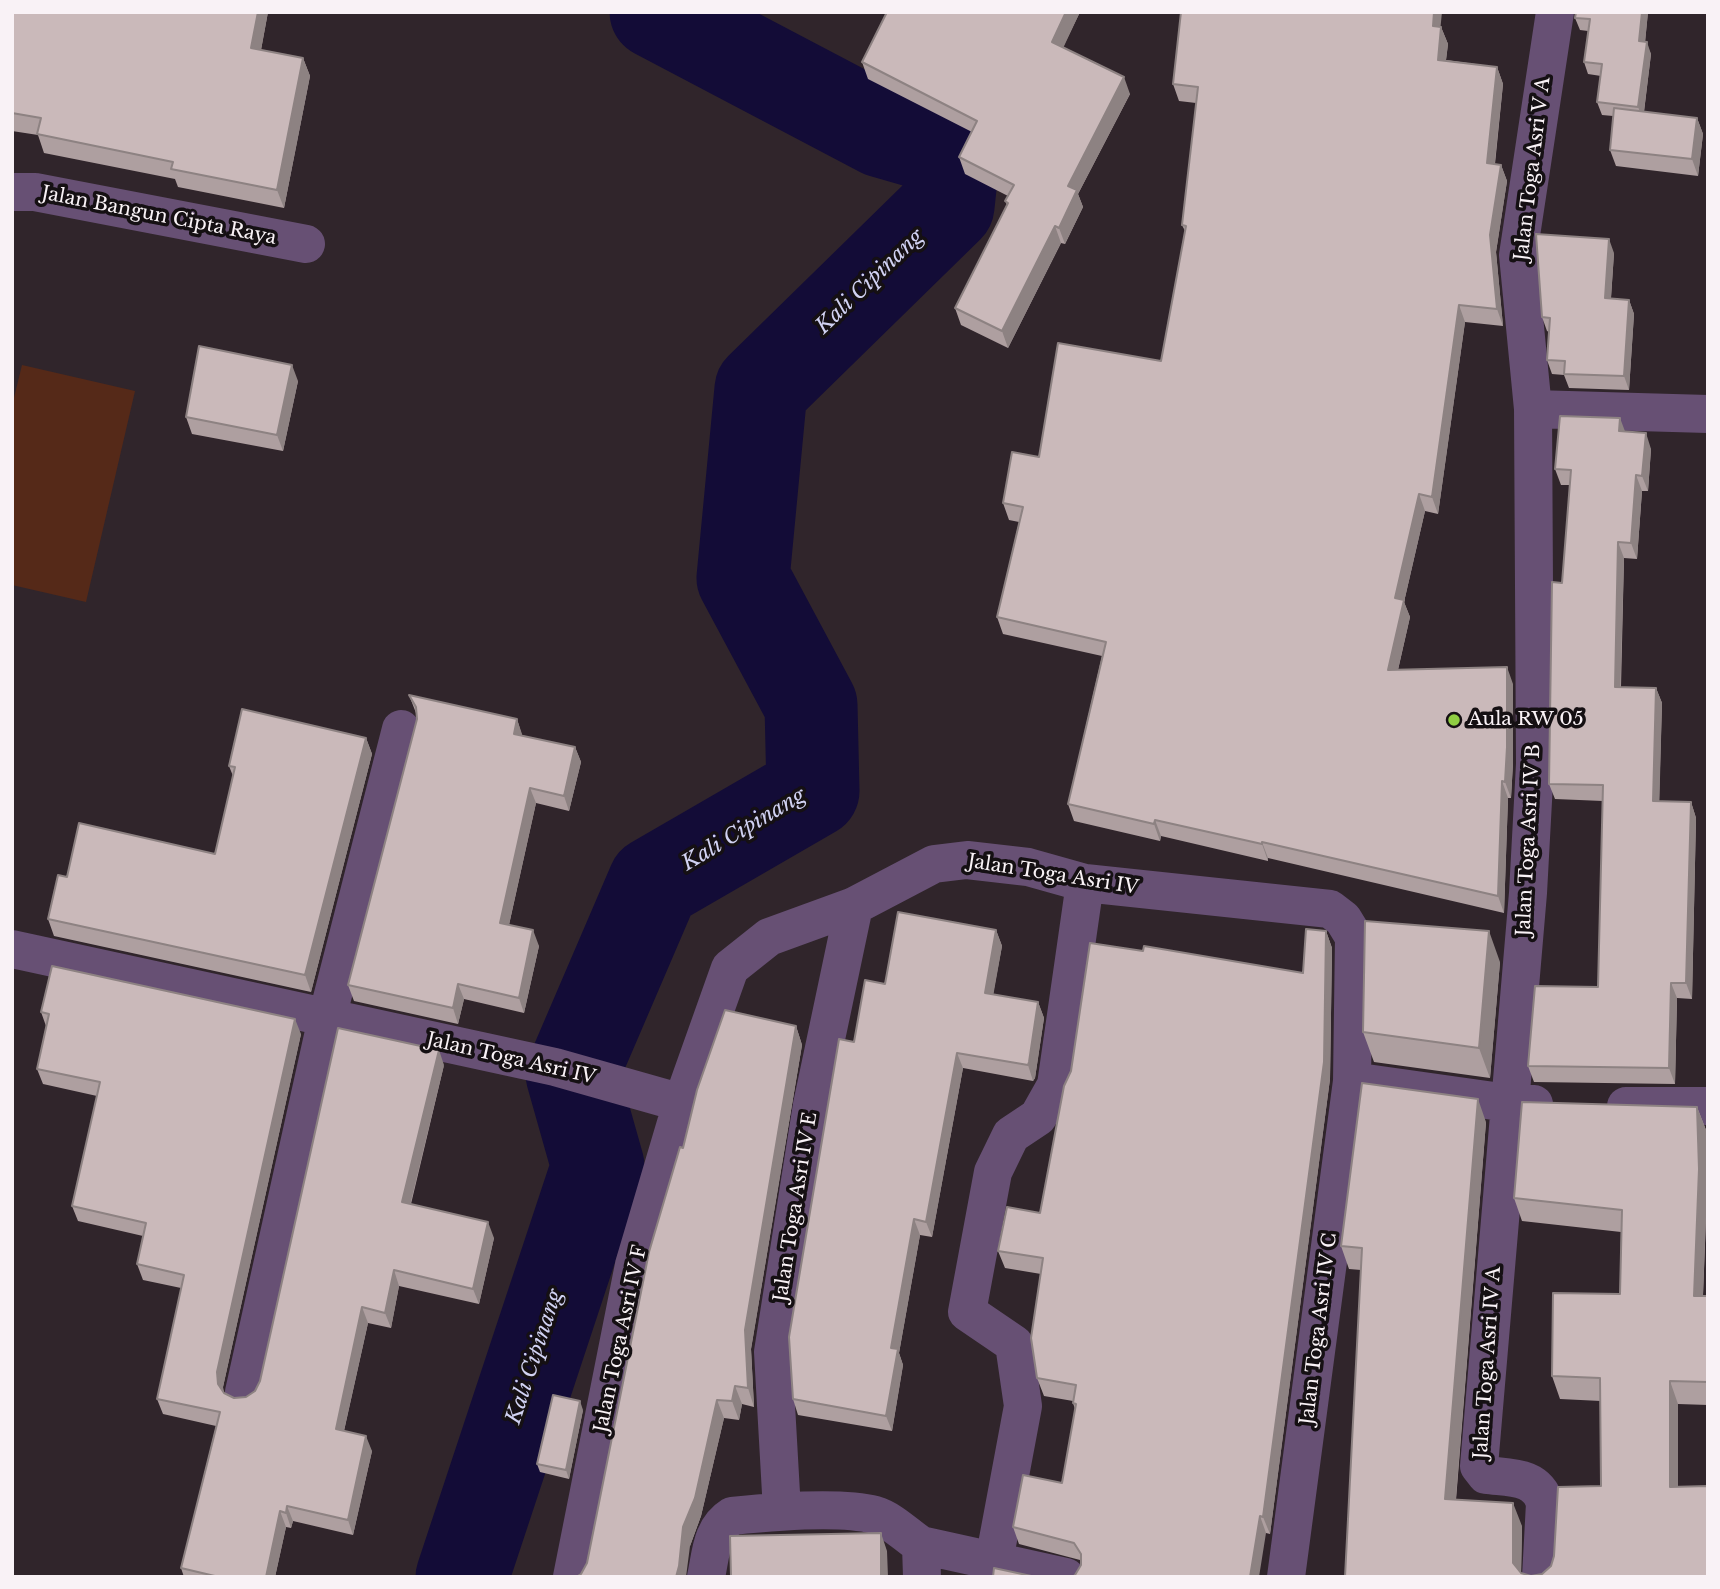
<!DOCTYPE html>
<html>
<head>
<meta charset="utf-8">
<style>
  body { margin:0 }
  #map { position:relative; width:1720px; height:1589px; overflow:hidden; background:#30252b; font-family:"Libre Baskerville",serif }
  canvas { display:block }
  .frame { position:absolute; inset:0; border:14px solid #f9f2f6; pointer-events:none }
</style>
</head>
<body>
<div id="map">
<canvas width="1720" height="1589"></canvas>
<div class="frame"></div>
</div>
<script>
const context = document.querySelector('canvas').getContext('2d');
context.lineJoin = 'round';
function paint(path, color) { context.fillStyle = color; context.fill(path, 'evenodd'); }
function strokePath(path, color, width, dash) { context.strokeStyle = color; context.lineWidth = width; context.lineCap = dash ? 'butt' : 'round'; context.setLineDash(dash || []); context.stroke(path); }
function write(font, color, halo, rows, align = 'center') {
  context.font = font + ' "Libre Baskerville",serif'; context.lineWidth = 7; context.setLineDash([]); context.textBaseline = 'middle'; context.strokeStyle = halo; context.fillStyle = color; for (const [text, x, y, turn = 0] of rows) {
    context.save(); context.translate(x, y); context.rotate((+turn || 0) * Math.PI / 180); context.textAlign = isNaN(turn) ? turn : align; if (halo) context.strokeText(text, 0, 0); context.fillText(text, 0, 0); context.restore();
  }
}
paint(new Path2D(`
  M22,365L135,391L86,602L12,585V406Z`), '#552918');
strokePath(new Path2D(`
  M462,1577L598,1166L572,1074L654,883L813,791L811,705L743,578L761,389L948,206L952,169L927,144L882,131L656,12`), '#130c37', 93);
strokePath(new Path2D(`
  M12,192H35L306,244
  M1533,409L1708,414
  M12,949L555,1067L682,1103L730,968L769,937L854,906L934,864L967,860L1028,867L1085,883L1330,909L1343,919L1354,937L1352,1081L1286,1577
  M1352,1081L1508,1103L1534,1104
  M1626,1106H1708
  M244,1392L327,1018L401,729
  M782,1511L773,1352L812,1105L854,906
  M921,1545L1066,1577
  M994,1561L1023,1406L1014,1344L967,1312L993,1172L1011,1135L1038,1117L1056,1085L1085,883
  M572,1577L634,1265L682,1103
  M706,1577C711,1554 711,1529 732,1516C770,1512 840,1506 875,1515C892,1520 907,1536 921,1545L922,1577
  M1541,1577L1545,1503C1537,1475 1510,1478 1486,1475L1479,1466L1528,893L1535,764L1533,409L1518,255L1555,12`), '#675074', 38);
paint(new Path2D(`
  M12,12H268L261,50L303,58L310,76L284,208L178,187L175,179L44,153L38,135L12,131Z
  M887,12H1080L1063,47L1130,94L1078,194L1083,207L1065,244L1061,243L1008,348L961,325L955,308L1007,205L1005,201L1008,196L965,174L959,157L972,132L868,79L862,62Z
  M1576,12H1648L1645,42L1651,54L1644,112L1697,118L1703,134L1698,176L1616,166L1610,150L1613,116L1602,115L1597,102L1601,76L1588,74L1584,62L1588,31L1580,30L1575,18Z
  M1441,27L1448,44L1446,60L1497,67L1503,84L1495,164L1501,165L1507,181L1496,252L1503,326L1465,322L1438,514L1425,511L1404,602L1410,617L1398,670L1513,684V763L1511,798H1508L1504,913L1268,858V861L1161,836L1160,841L1074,821L1068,804L1102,656L1003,634L997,617L1019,522L1009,520L1003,503L1039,457L1161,361L1185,231L1182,225L1196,103L1179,101L1173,84Z
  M1614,253L1611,298L1629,300L1634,314L1629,390L1569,388L1564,375L1552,374L1547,360L1549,332L1547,331L1542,317Z
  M298,381L283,451L192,434L186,417Z
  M1625,432L1651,449L1648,491H1642L1637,559L1624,558L1621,687L1656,688L1662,703L1659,801L1691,802L1696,818L1692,999L1677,998L1675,1084L1534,1082L1528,1066L1598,987L1603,801L1555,799L1549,784L1570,485H1561L1555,469Z
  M409,695L517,719L522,736L575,747L581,762L569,811L536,803L509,925L539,946L524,1013L464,999L458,1024L354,1001L348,985L417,719L416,713Z
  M366,738L372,754L311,992L54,936L48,919L67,877L215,854L233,776L229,766Z
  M996,930L1002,946L993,994L1038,1002L1044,1018L1035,1078L1033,1081L963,1068L932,1237L920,1235L899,1353L903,1365L892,1431L798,1415L793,1399L854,1042L885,984Z
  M1326,931L1332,948L1330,1079L1270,1534L1266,1533L1075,1575L1081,1565L1080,1560L1019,1544L1013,1527L1062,1483L1075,1409L1073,1403V1401L1044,1396L1037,1378L1041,1274L1005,1268L998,1251L1303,973Z
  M1500,962L1490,1078L1374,1062L1363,1032Z
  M41,1012L301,1034L223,1387L224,1393L234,1398L246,1397L255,1391L444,1065L411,1204L494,1238L479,1304L399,1286L391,1328L368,1323L344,1431L372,1451L353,1535L293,1521L291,1528L286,1527L275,1577H184L181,1568L216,1426L163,1414L157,1399L181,1288L143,1280L137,1264L143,1236L78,1221L72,1206L97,1096L43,1084L37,1069L46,1026Z
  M796,1026L802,1045L751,1349L754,1407L742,1404L739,1420L724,1418L701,1516L690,1546L581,1574L587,1563Z
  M1697,1107L1706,1130L1707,1192L1703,1296H1708V1405L1678,1404V1486L1708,1577H1345L1361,1270L1349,1269L1341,1246L1486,1122L1456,1500L1522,1526L1521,1573L1531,1576L1542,1574L1551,1566L1601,1486V1401L1560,1399L1552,1376L1620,1294L1621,1232L1522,1221L1514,1198Z
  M583,1410L569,1479L540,1472L537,1464Z`), '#ae9fa0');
paint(new Path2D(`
  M258,12H268L258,66L251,48Z
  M1066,12H1080L1058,59L1052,42Z
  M1434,12H1442L1439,42L1433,26Z
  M1642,12H1648L1644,53L1639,41Z
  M1441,27L1448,44L1444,76L1438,60Z
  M1647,42L1651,54L1643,119L1638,107Z
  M303,58L310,76L284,208L277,190Z
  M1497,67L1503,84L1493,180L1487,163Z
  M1124,77L1130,94L1078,194L1083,207L1065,244L1059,228L1068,186Z
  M1697,118L1703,134L1698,176L1692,159Z
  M1501,165L1507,181L1496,252L1503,326L1497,309L1490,235Z
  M1055,226L1061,243L1008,348L1002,331Z
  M1609,239L1614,253L1610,312L1605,298Z
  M1629,300L1634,314L1629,390L1624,376Z
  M1459,305L1465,322L1438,514L1432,497Z
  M292,365L298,381L283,451L277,435Z
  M1620,418L1626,434L1619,431Z
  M1646,433L1651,449L1648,491L1642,476Z
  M1636,475L1642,491L1637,559L1631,543Z
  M1419,494L1425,511L1404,602L1410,617L1394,687L1388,670L1395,598Z
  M1618,542L1624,558L1620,703L1615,687Z
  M1507,667L1513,684V763L1511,798L1505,782Z
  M1656,688L1662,703L1659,816L1653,801Z
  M517,719L522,734L519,749L514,734Z
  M366,738L372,754L311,992L305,975Z
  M575,747L581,762L569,811L564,796Z
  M1502,781L1508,798L1504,913L1498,896Z
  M530,788L536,803L506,938L500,923Z
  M1691,802L1696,818L1692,999L1686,983Z
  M1155,820L1161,836L1160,841L1154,824Z
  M1262,842L1268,858V861L1262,844Z
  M533,930L539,946L524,1013L519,998Z
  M996,930L1002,946L991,1008L985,993Z
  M1326,931L1332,948L1330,1079L1270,1534L1263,1517Z
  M1489,931L1500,962L1490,1078L1479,1048Z
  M1671,983L1677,998L1675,1084L1669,1068Z
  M458,984L464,999L458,1024L453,1008Z
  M1038,1002L1044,1018L1035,1078L1033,1081L1028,1065Z
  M295,1019L301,1034L223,1387V1399L218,1384L217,1372Z
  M796,1026L802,1045L751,1349L754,1407L748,1388L745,1330Z
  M439,1050L444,1065L407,1218L402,1202Z
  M957,1053L963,1068L932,1237L926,1222Z
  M1478,1099L1486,1122L1454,1522L1445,1499Z
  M1697,1107L1706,1130L1707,1192L1702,1319L1694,1296Z
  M914,1219L920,1235L899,1353L903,1365L892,1431L886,1416L891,1348Z
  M488,1222L494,1238L479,1304L473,1289Z
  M394,1270L399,1286L391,1328L385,1313Z
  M362,1307L368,1323L341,1444L336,1429Z
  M1670,1381L1678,1404V1510L1670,1487Z
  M735,1386L742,1404L739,1420L732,1401Z
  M717,1400L724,1418L701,1516L690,1546L686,1577H676L683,1527Z
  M580,1401L583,1410L569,1479L566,1470Z
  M366,1436L372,1451L353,1535L348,1520Z
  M1513,1503L1522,1526L1521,1577L1513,1563Z
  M287,1506L293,1521L291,1528L286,1513Z
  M280,1511L286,1527L275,1577H266Z
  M1260,1516L1266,1533L1259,1577H1250Z
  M881,1533L887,1551L888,1577H881Z`), '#8d8282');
const building = new Path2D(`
  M12,12H258L251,48L303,58L277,190L171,169L173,162L37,134L41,118L12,113Z
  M887,12H1066L1052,42L1124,77L1068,186L1077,190L1059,228L1055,226L1002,331L955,308L1008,203L1005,201L1014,185L959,157L977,121L862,62Z
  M1181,12H1434L1433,26L1441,27L1438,60L1497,67L1487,163L1501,165L1490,235L1497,309L1459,305L1432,497L1419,494L1395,598L1404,600L1388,670L1507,667V747L1505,782L1502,781L1498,896L1262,842V844L1155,820L1154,824L1068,804L1106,642L997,617L1023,507L1003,503L1012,452L1039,457L1058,343L1161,361L1186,226L1182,225L1198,87L1173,84Z
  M1576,12H1642L1639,41L1647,42L1638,107L1597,102L1602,64L1584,62L1590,19L1575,18Z
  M1614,108L1697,118L1692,159L1610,150Z
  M1536,234L1609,239L1605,298L1629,300L1624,376L1564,374L1565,361L1547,360L1550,318L1542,317Z
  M199,346L292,365L277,435L186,417Z
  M1560,416L1620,418L1619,431L1646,433L1642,476L1636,475L1631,543L1618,542L1615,687L1656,688L1653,801L1691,802L1686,983H1671L1669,1068L1528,1066L1535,986L1598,987L1603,785L1549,784L1552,582L1562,583L1571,470L1555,469Z
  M409,695L517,719L514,734L575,747L564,796L530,788L500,923L533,930L519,998L458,984L453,1008L348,985L417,719L416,707Z
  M242,709L366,738L305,975L48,919L58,875L67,877L79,823L215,854L235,767L229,766Z
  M898,912L996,930L985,993L1038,1002L1029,1062L1028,1065L957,1053L926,1222L914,1219L891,1348L898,1349L886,1416L793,1399L789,1337L839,1039L854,1042L865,980L885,984Z
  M1365,921L1489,931L1479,1048L1363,1032Z
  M1306,929L1326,931L1324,1062L1263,1517L1260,1516L1250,1577H1072L1075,1575L1081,1565V1554L1074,1543L1013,1527L1023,1475L1062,1483L1076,1404L1073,1403L1076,1385L1037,1378L1031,1338L1043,1258L998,1251L1007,1207L1040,1213L1064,1086L1071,1071L1090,943L1143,951L1144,946L1303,973Z
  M52,966L295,1019L217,1372L218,1384L224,1393L234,1398L246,1397L255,1391L260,1381L338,1028L439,1050L402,1202L488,1222L473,1289L394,1270L385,1313L362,1307L336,1429L366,1436L348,1520L287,1506L286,1513L280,1511L266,1577H219L181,1568L220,1412L157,1399L184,1275L137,1264L146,1223L72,1206L100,1082L37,1069L49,1014L41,1012Z
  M725,1010L796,1026L745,1330L748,1388L735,1386L732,1401L717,1400L695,1498L683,1527L679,1566L676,1577H576L581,1574L587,1563L649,1252L680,1147L683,1148L697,1090Z
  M1362,1083L1478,1099L1445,1499L1513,1503V1563L1521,1573L1531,1576L1542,1574L1551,1566L1554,1556L1558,1487L1601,1486L1600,1378L1552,1376L1553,1293L1620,1294L1622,1210L1514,1198L1522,1102L1697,1107L1699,1169L1694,1296H1708V1382L1670,1381V1487L1708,1486V1577H1345L1362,1248L1341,1246Z
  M553,1395L580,1401L566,1470L537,1464Z
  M881,1533V1577H731L730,1536Z
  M994,1568L1036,1577H993Z`);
paint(building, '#cab9ba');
strokePath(building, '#8d8282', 2);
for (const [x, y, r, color] of [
  [1454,720,7,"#8fcd42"]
]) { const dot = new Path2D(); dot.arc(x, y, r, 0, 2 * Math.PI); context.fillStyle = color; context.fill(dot); strokePath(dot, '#151013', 2.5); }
write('19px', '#f9f2f6', '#151013', [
  ["Jalan Toga Asri V A",1533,169,-83],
  ["Jalan Bangun Cipta Raya",159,216,11],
  ["Jalan Toga Asri IV B",1529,840,-87],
  ["Jalan Toga Asri IV",1053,875,9],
  ["Jalan Toga Asri IV",511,1059,13],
  ["Jalan Toga Asri IV E",796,1207,-81],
  ["Jalan Toga Asri IV C",1319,1329,-83],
  ["Jalan Toga Asri IV F",621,1339,-78],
  ["Jalan Toga Asri IV A",1488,1363,-86]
]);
write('19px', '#f9f2f6', '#151013', [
  ["Aula RW 05",1468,720]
], 'left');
write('italic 21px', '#d1d2f2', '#151013', [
  ["Kali Cipinang",870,282,-44],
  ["Kali Cipinang",744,830,-31],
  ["Kali Cipinang",535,1357,-72]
]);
</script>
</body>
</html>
